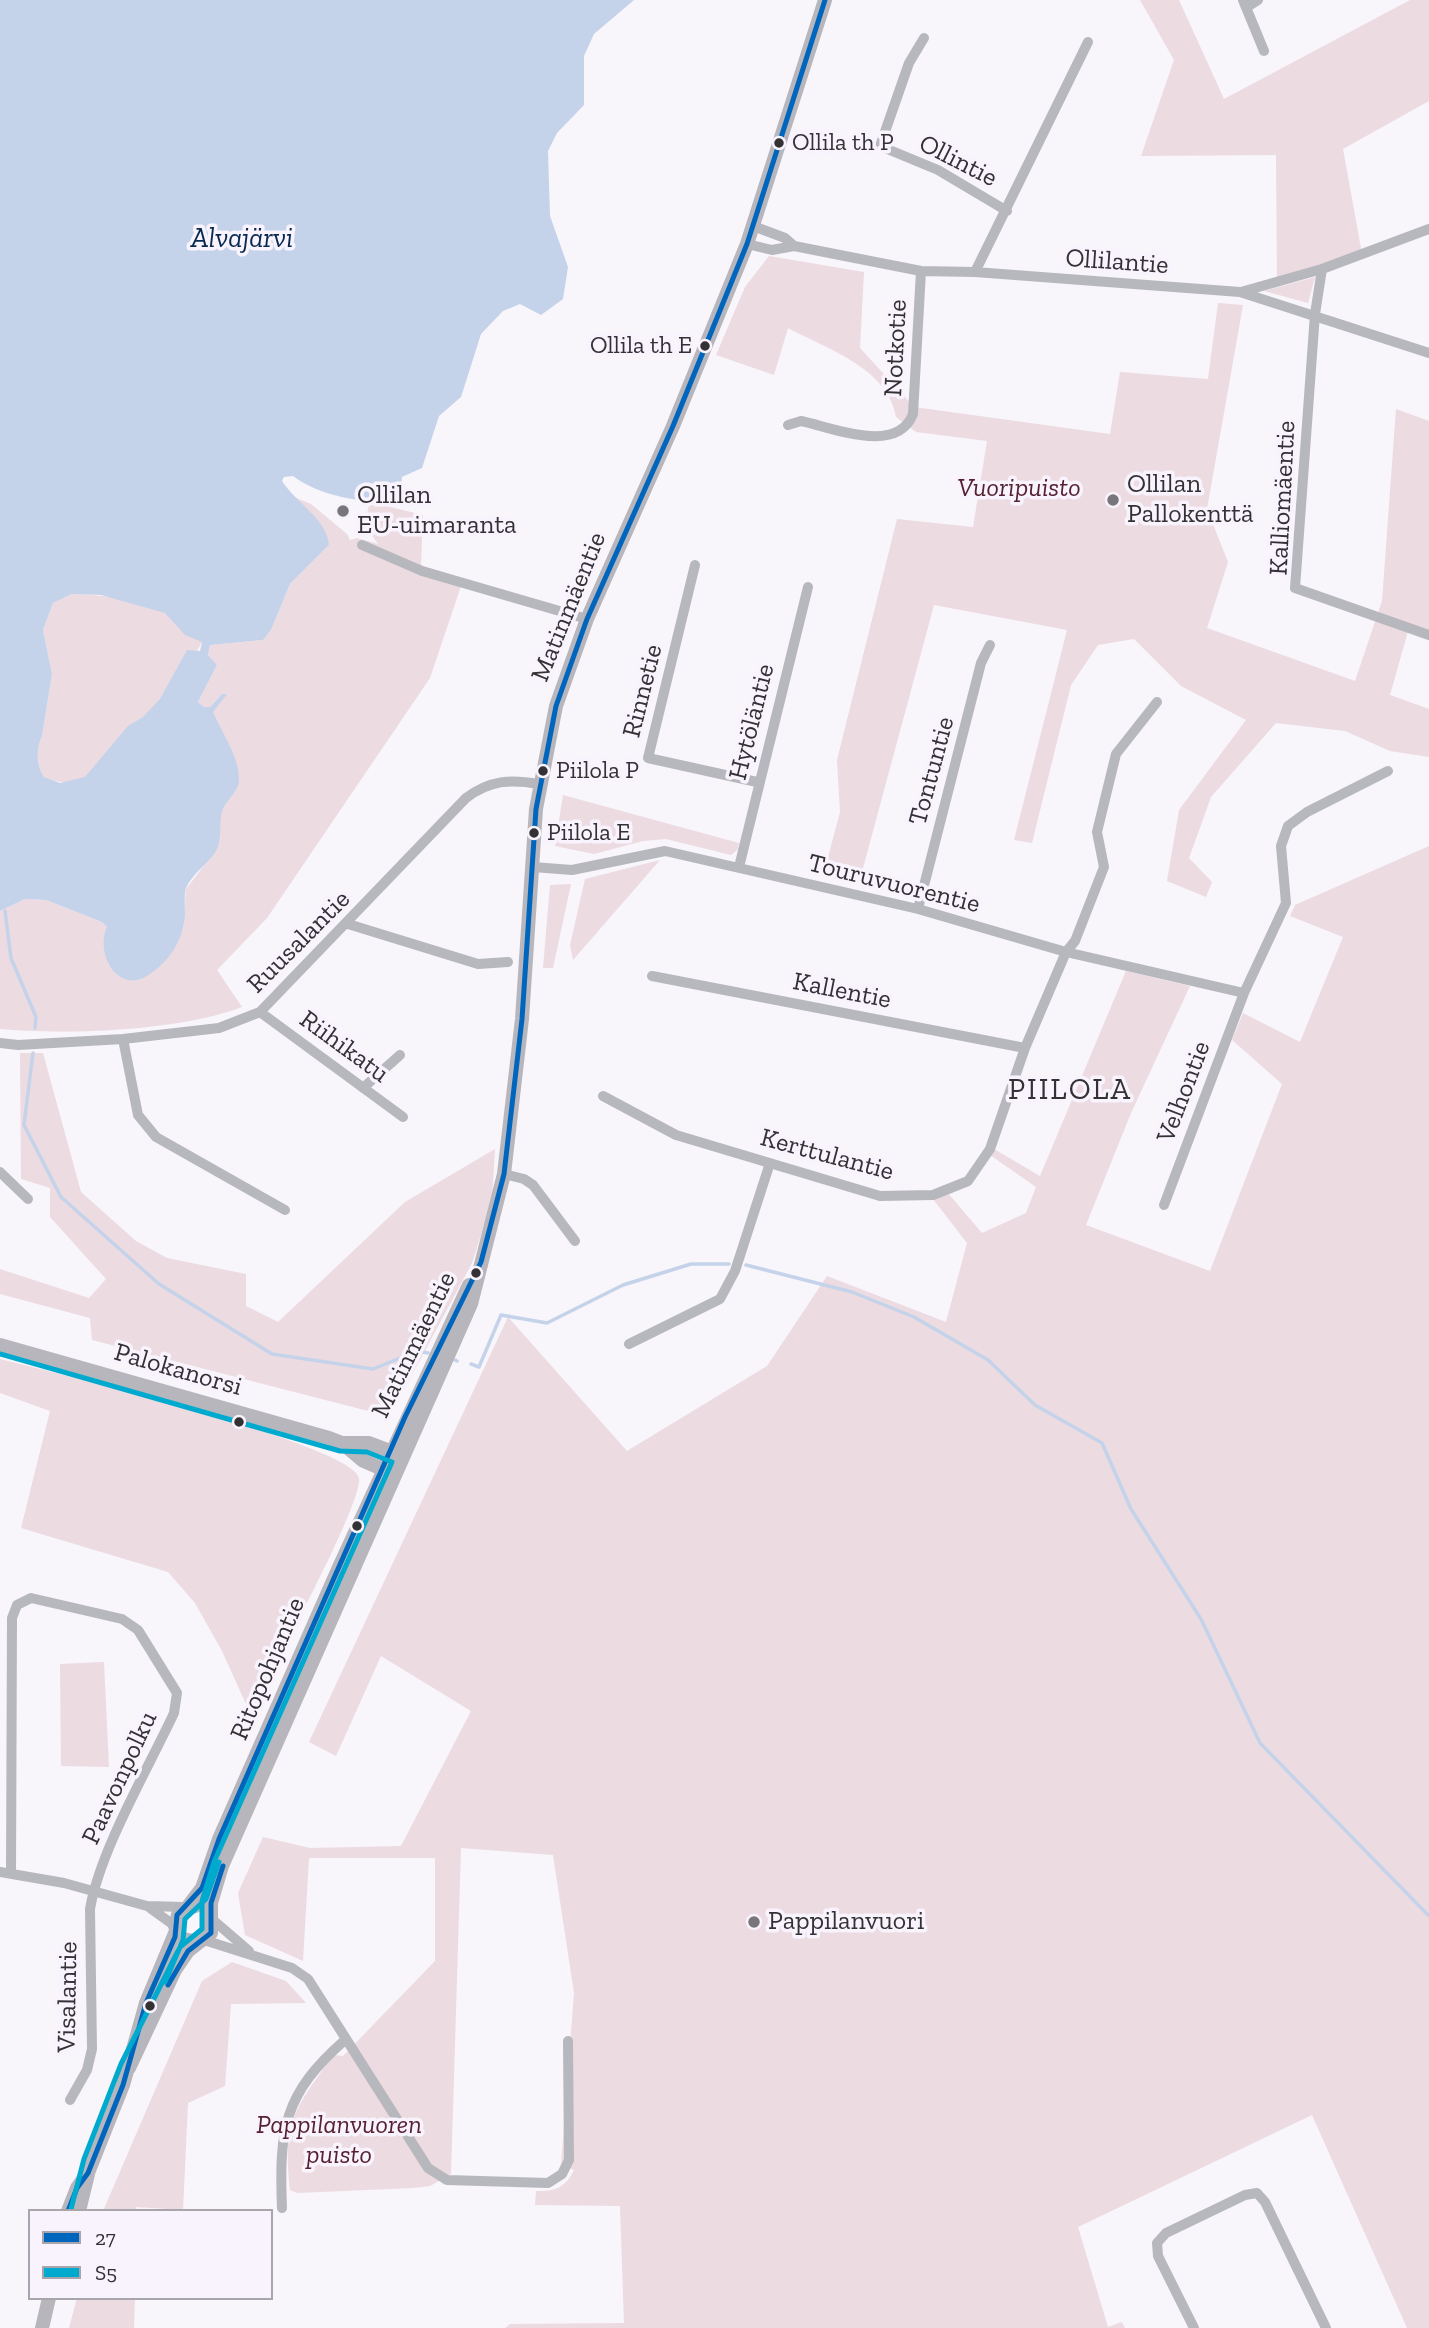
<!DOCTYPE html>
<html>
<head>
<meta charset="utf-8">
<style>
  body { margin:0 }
  #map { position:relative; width:1429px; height:2328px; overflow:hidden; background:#f8f5fb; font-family:"Zilla Slab",serif }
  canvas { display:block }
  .legend { position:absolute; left:28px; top:2209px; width:245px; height:91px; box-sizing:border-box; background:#f8f3fd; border:2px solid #a9a5ad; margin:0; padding:9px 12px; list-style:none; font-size:21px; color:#333134 }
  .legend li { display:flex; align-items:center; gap:14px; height:35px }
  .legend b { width:35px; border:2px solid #a9a5ad }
</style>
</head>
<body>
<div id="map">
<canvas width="1429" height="2328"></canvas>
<ul class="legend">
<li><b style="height:9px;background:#0065bd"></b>27</li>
<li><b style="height:9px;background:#00a9ce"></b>S5</li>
</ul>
</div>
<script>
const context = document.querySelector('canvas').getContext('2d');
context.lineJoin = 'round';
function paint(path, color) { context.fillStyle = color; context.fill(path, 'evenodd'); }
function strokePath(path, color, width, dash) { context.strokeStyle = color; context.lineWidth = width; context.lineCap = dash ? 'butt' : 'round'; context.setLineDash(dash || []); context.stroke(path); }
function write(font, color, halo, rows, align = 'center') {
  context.font = font + ' "Zilla Slab",serif'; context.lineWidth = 7; context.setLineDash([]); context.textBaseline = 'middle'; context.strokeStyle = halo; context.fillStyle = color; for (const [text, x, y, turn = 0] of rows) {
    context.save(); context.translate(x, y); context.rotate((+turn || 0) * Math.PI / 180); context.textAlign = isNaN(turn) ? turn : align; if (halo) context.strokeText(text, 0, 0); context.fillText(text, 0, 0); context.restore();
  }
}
paint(new Path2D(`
  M1140,0H1179L1224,99L1410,0H1429V101L1343,149L1362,254L1277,282L1276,155L1141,156L1174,60Z
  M769,256L864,272L860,348L914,407L1110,434L1120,372L1208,379L1218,303L1243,305L1207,509L1228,562L1207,628L1355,681L1382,601L1396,409L1429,421V630L1410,624L1390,695L1429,709V757L1390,751L1345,731L1276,723L1211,797L1189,858L1212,882L1206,897L1167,881L1179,810L1246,720L1181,686L1134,639L1098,645L1071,685L1032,843L1014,840L1067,630L934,605L859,883L823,876L840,812L837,760L897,519L973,527L987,441L916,432L896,417C888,368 827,349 788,328L774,375L716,355L745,287Z
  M1315,277L1308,303L1264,291Z
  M294,497L311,504L347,534L350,540L357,538L378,544C367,528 364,521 370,502L423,515L421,565L463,580L430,678L267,918L217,970L242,1007C180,1031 67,1035 0,1029V911L25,899L46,900L102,922L107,927L183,930L186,889L217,849L209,714L222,694L210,707H204L198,702L217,665L208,655L210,645L263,640L271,630L290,584L329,545L311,513Z
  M72,594C101,594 137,600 164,612C180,620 179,633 202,641C199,655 114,764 101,773C85,784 60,785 44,777C36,764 36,749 42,736L52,674L43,630L53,603Z
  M563,795L739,843L738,849L731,855L666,839L643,841L594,854L555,846Z
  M1429,846V2328H1407L1312,2115L1078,2227L1108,2327L1122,2322L1125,2328H505L510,2324L624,2323L620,2206L535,2205L536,2191C555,2192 566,2187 574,2170L561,2165L574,1993L553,1855L461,1848L451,2174L430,2186L414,2188L297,2193L290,2190C283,2119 294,2111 333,2055L343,2056L435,1961V1858H309L303,1961L245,1935L238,1893L263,1837L310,1848L401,1846L471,1711L381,1656L336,1756L309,1742L508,1317L627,1451L767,1366L827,1276L946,1322L967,1243L933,1199L947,1192L982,1233L1026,1213L1036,1187L990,1155L994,1149L1040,1176L1126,971L1190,986L1131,1113L1086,1225L1210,1271L1282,1084L1232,1040L1243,1013L1300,1042L1343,937L1290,916L1295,905Z
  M660,860L573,960L570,945L585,879Z
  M571,884L553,968H543L550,885Z
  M20,1053H43L81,1192L136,1241L167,1258L246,1274V1306L278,1322L405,1202L495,1149L492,1200L472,1263L399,1399L390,1409L376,1413L92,1340L90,1318L0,1294V1269L89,1298L106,1279L50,1217V1188L21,1179Z
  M0,1359C45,1370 354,1445 359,1478C362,1498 306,1604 294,1629C282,1656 270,1684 259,1712L246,1704L222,1651L195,1603L168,1572L21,1528L50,1411L0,1393Z
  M104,1662L109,1767L61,1766L60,1664Z
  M232,1962L286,1981L306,2003L231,2004L225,2086L188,2103L183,2210L136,2207V2211H103L202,1981Z
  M77,2298H135L134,2328H69Z`), '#ecdbe1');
paint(new Path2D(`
  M0,0H634L594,34L584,56V105L557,133L548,151L550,216L568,267L563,299L541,315L520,304L503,311L481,334L461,397L439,416L422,468L402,477L401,489L382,504C350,499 319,495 293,476L284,477L282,481C297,504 327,519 329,545L290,584L271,630L263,640L210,645L208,655L217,665L198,702L204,707H210L222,694H227L213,712C222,733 240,758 239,781C238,792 227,799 223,809C218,821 223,839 216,851C208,864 192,874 186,888C184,895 185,907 185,915C183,941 169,962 147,976C117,994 95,953 107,927L102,922L46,900L25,899L0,911ZM72,594L101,595L165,613L185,635L202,642L200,651L187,650L160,699L143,717L128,726L85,777L60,783L44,777C36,765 36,749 42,736L52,674L43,630L53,603Z`), '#c4d3ea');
strokePath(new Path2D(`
  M5,911L11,958L36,1017L35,1028
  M33,1053L24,1125L61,1197L159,1284L272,1354L373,1369L417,1351L428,1353
  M746,1265L852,1292L914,1317L988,1360L1035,1405L1102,1443L1131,1509L1201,1619L1260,1743L1429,1916
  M455,1360L457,1361
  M471,1364L479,1367L501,1315L547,1323L623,1285L691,1264H729`), '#c4d3ea', 3.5);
strokePath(new Path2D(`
  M1243,0L1264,51
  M1247,7L1258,0
  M924,38L909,63L880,146L938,170L1007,211
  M753,226L785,238L794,246
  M747,244L772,250L794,246L921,271L975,272L1240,292L1429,353
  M1322,269L1315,314L1295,588L1429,635
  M975,272L1088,42
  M1241,292L1322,269L1429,229
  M788,425L801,421C834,428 897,455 913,414L921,271
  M362,545L422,571L587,619
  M695,565L648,758L757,782
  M533,867L572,870L665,851L918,909L1066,952L1244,993
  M739,867L808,587
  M918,909L981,663L990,645
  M348,924L478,964L508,962
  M652,976L1025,1048
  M260,1012L403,1117
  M123,1039L138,1115L156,1137L285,1210
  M0,1043L18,1045L123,1039L219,1028L260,1012L466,798C490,780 510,779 539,784
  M363,1088L400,1055
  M603,1096L676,1135L880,1196L933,1195L968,1181L990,1149L1025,1048L1066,952L1075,941L1104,867L1097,832L1116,754L1157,702
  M0,1172L28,1199
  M504,1174L524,1179L533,1185L575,1241
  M1164,1205L1244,993L1286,903L1281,846L1288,826L1307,812L1388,771
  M629,1344L720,1299L735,1271L770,1163
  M0,1872L64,1883L147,1906L184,1907
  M11,1873L12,1618L17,1605L31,1598L122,1619L138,1630L177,1693L174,1713C148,1769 100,1850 90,1909L92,2049L87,2070L70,2100
  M150,1908L175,1926
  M213,1920L249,1951
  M204,1940L292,1968L308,1979L428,2168L447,2180L548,2183L562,2174L569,2160L568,2041
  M282,2208C279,2130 283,2094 345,2040
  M1194,2328L1158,2256L1157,2243L1166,2233L1245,2195L1257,2193L1265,2202L1326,2328`), '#b7b8bd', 10);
strokePath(new Path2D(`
  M0,1345L329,1438L342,1443L362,1460L389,1472
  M342,1443H369L398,1454
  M189,1905L202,1888L219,1839L340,1565L469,1285
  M198,1905L179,1911L175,1926L182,1939L198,1942
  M129,2068L175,1970L188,1951L211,1933V1903L222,1866L471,1304L504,1174L522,1019L536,809L556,706L587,619L673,426L747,244L825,0
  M68,2211L77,2188L88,2173L123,2085L146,2003L176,1931
  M79,2211L88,2174
  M42,2328L49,2298`), '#b7b6bc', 14);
strokePath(new Path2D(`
  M168,1985L188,1951L211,1933V1903L223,1866
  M68,2211L77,2188L88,2173L123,2085L146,2003L175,1937L177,1915L202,1888L219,1839L405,1417L481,1262L504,1174L522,1019L536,809L556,706L587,619L673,426L747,244L825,0`), '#0065bd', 5);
strokePath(new Path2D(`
  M0,1354L340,1451L367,1452L392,1462L214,1862L202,1901V1929L180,1947L121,2064L84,2159L71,2209
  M165,1982L183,1940L185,1919L206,1899L219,1862`), '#00a9ce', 5);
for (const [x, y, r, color] of [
  [779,143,6,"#333134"],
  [705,346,6,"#333134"],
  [1113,500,7,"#78767a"],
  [343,511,7,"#78767a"],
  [543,771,6,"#333134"],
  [534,833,6,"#333134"],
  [476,1273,6,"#333134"],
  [239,1422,6,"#333134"],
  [357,1526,6,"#333134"],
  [754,1922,7,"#78767a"],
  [150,2006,6,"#333134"]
]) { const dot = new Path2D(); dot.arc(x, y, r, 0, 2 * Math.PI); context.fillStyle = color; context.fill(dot); strokePath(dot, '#f8f3fd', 2.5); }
write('24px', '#333134', '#f8f3fd', [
  ["Ollila th P",792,143],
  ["Ollila th E",692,346,"right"],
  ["Piilola P",556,771],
  ["Piilola E",547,833]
], 'left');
write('26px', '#333134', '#f8f3fd', [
  ["Ollintie",958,161,27],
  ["Ollilantie",1117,262,4],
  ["Notkotie",896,348,-87],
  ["Kalliomäentie",1283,498,-87],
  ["Matinmäentie",569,607,-68],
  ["Rinnetie",643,691,-76],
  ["Hytöläntie",752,722,-76],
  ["Tontuntie",932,771,-75],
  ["Touruvuorentie",894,884,14],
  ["Ruusalantie",299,942,-45],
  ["Kallentie",842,991,11],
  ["Riihikatu",344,1047,36],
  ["Velhontie",1184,1092,-69],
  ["Kerttulantie",827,1155,15],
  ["Matinmäentie",414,1345,-64],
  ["Palokanorsi",178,1370,16],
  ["Ritopohjantie",268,1669,-67],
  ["Paavonpolku",120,1778,-65],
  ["Visalantie",68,1997,-89]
]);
write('26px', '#333134', '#f8f3fd', [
  ["Ollilan",1127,485],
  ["Pallokenttä",1127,515],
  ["Ollilan",357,496],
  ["EU-uimaranta",357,526],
  ["Pappilanvuori",768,1922]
], 'left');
write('italic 26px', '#562231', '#f8f3fd', [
  ["Vuoripuisto",1019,489],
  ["Pappilanvuoren",339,2126],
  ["puisto",339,2156]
]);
write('italic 28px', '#092a50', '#f8f3fd', [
  ["Alvajärvi",242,239]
]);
context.letterSpacing = '2px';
write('30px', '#333134', '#f8f3fd', [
  ["PIILOLA",1070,1090]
]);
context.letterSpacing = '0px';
</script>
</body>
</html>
